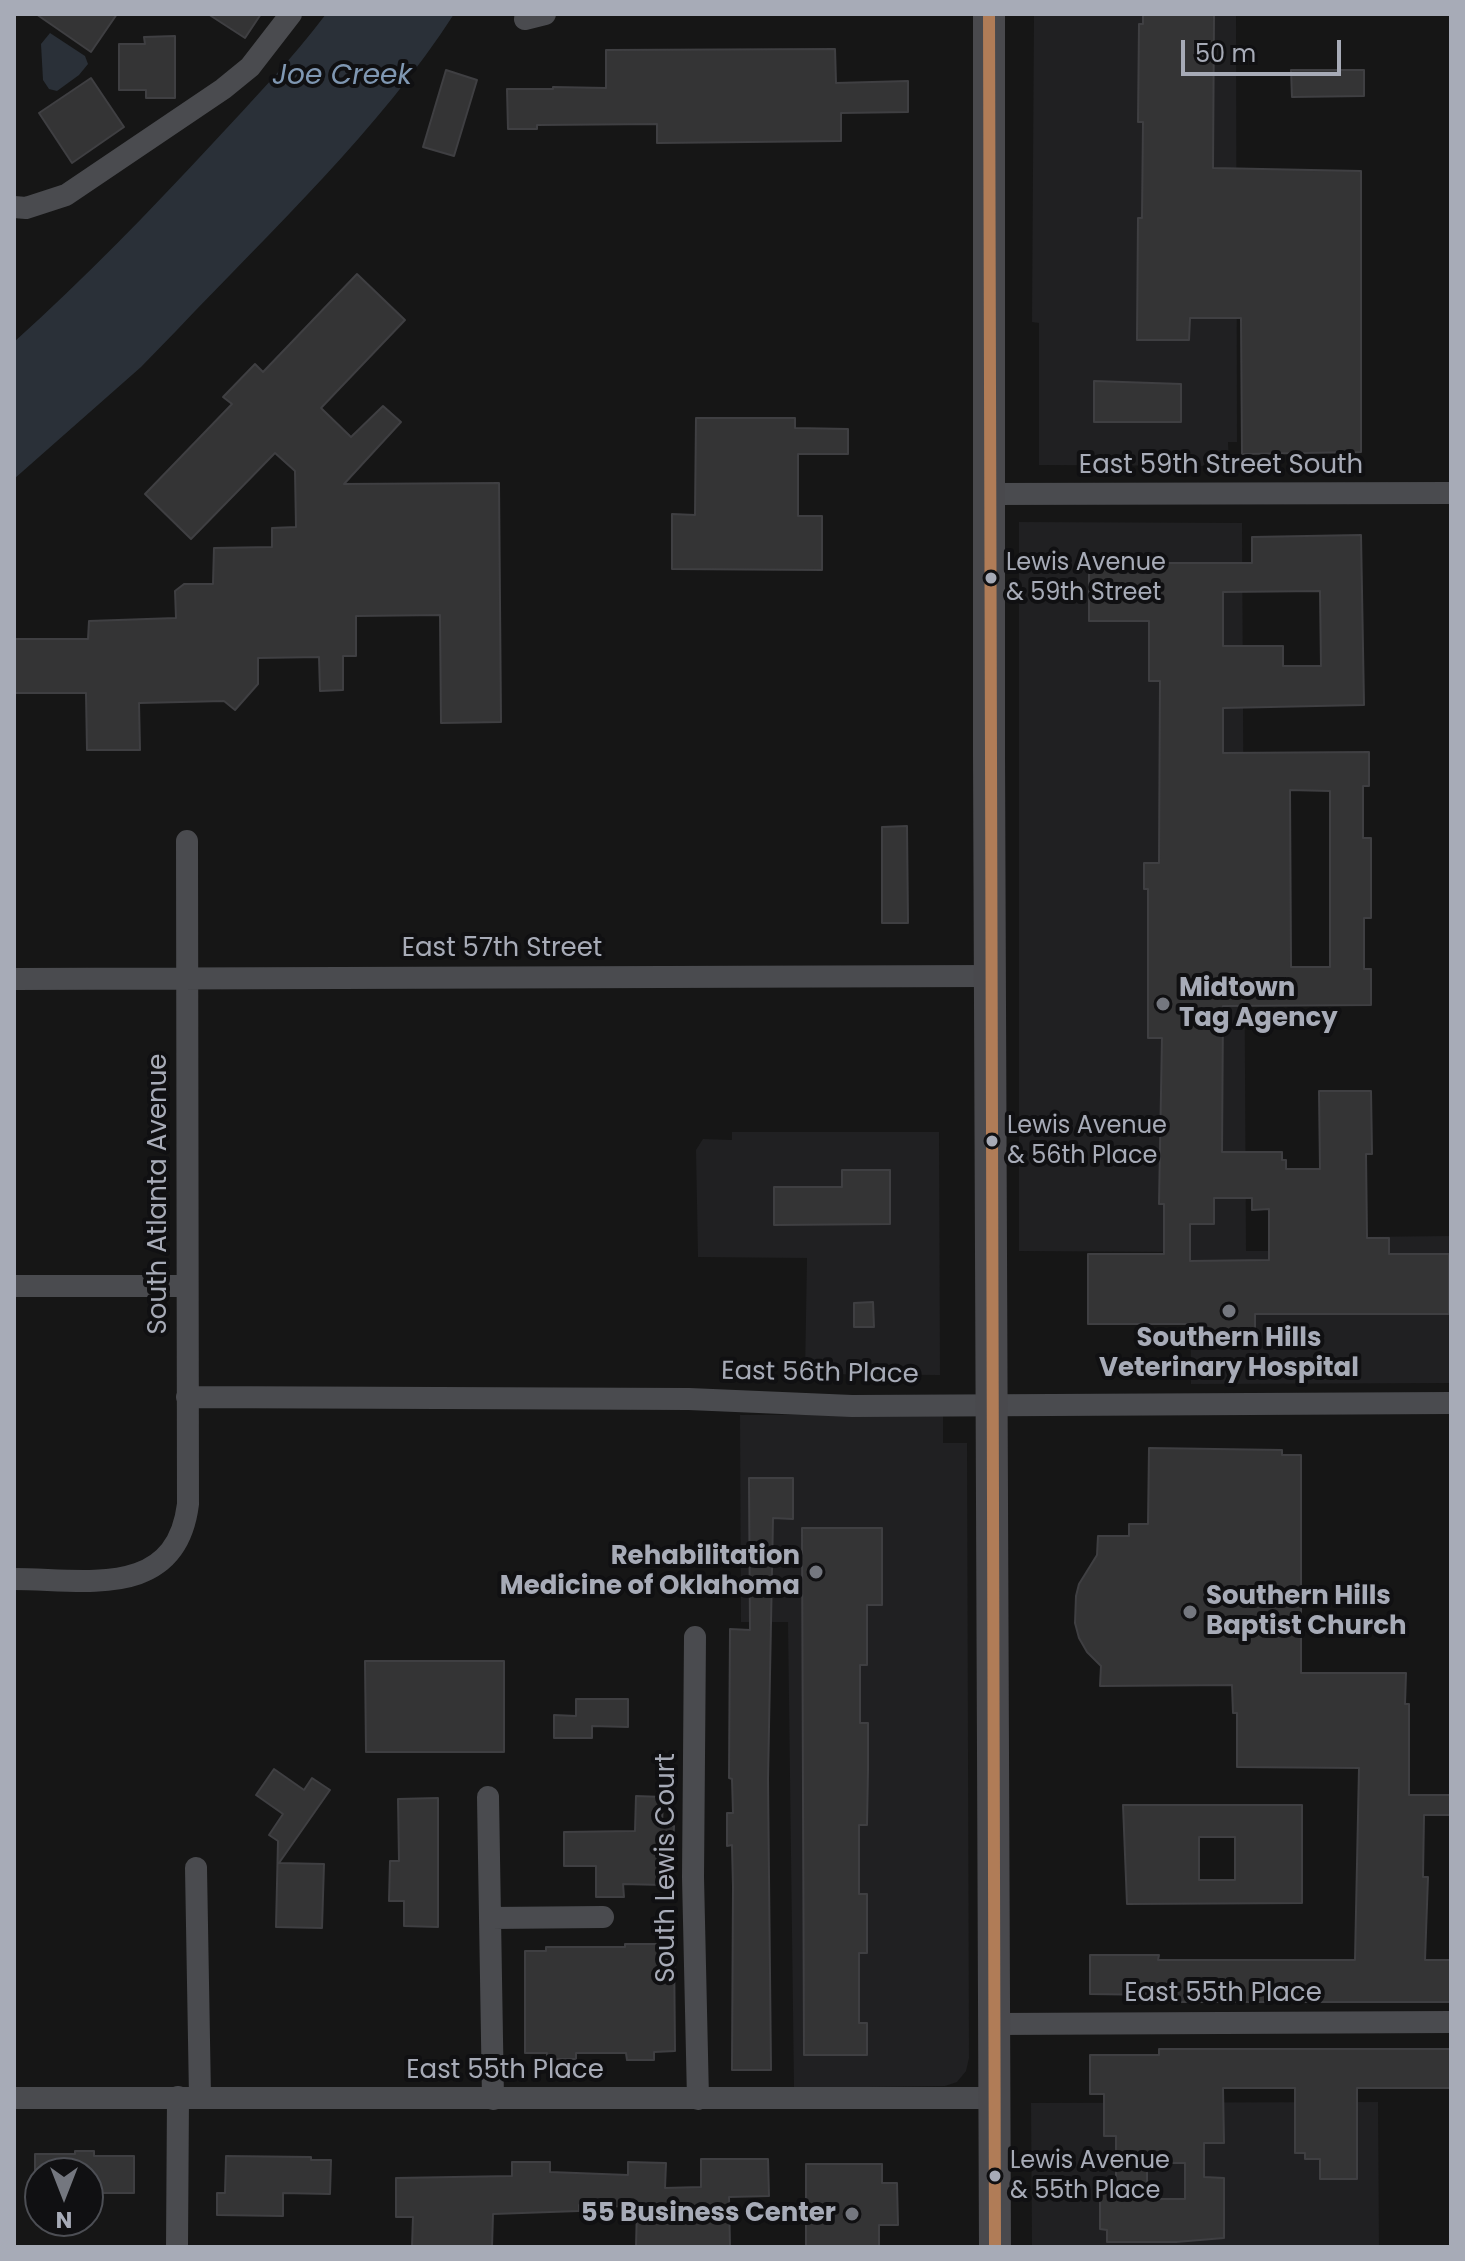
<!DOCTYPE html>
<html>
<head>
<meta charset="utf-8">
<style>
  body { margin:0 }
  #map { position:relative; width:1465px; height:2261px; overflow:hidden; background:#161616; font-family:Poppins,sans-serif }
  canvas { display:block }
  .frame { position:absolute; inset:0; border:16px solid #a7abb7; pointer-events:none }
  .north { position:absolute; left:24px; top:2157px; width:80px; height:80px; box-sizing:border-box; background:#101012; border:2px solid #4c4e54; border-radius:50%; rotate:180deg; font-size:22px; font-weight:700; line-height:32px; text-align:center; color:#a7abb7 }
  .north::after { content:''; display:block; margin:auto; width:28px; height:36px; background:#74777f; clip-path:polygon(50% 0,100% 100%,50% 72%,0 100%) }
  .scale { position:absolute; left:1181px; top:40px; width:160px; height:36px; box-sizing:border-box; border:4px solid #a7abb7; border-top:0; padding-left:10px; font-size:24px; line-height:28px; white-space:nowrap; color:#a7abb7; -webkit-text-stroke:6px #101012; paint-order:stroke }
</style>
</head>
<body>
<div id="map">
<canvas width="1465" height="2261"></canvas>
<div class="frame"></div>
<div class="north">N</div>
<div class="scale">50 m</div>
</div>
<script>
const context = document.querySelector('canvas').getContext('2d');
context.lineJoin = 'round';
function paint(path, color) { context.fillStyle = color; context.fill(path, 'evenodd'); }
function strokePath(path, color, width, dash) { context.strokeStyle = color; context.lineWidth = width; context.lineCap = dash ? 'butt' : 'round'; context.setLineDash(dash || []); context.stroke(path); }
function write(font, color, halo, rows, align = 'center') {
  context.font = font + ' Poppins,sans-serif'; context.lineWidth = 8; context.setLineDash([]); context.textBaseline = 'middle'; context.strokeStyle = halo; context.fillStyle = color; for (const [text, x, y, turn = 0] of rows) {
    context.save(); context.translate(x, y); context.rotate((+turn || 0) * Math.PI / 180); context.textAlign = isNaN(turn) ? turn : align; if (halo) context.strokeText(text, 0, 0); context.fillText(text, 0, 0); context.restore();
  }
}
paint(new Path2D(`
  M1034,14H1236L1237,442H1228L1229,466L1039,465V323L1032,322Z
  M1019,522L1242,523L1246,1251H1268V1238L1451,1236V1383L1191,1384L1190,1252L1019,1251Z
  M732,1132H939L940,1375L805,1374L807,1258L698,1257L696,1150L703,1139L732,1140Z
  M943,1414V1443H967L969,2058L966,2071L957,2082L945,2086L794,2088L788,1622H741L740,1415Z
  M1378,2102L1379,2247H1032L1031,2103Z`), '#202022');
paint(new Path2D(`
  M326,14H454C381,128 270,232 177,330L141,367L14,479V342C84,279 149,212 213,143C252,101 292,59 326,14Z
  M50,33L85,56L88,64L79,75L57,91L49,89L43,80L41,44Z`), '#2a3038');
const building = new Path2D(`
  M36,14H117L91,52Z
  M208,14H261L245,38Z
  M1143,14H1214L1213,168L1361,171V452L1242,454L1241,318H1190L1189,340H1137L1138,218H1142L1143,122H1138L1139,24H1143Z
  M175,36V98H146V90H119V44H145L144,37Z
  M835,49L836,83L908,81V112L841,113V141L657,143V124L537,125V129H508L507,89H553V87L606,88V50Z
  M446,70L477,80L454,156L423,147Z
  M1291,70H1364V96L1292,97Z
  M91,78L124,127L72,163L39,113Z
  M357,274L405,320L321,408L351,437L383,406L401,422L344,484L499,483L501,722L441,723L440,615L356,616V656H343V690L320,691L319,657L258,658V684L235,710L224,701L139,703L140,750H87L86,693H14V639H88L89,621L176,618L175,591L184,584H213L214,548L272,547V528L296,527L295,471L275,453L191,539L145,494L232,404L223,397L255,364L263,372Z
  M1094,381L1181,384V422H1094Z
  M696,418H795V428L848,429V454H798V516H822V570L672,569V514L695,515Z
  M1361,535L1364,705L1223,708V753L1369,752V786H1363V838H1371V918H1364V969H1371V1005L1223,1006L1222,1152H1282V1160H1286V1169H1320L1319,1091H1371L1372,1154H1366L1367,1238H1389V1254H1449V1314H1255V1333H1243V1337H1219V1333H1203V1324H1088V1254H1164V1204H1159L1162,1038H1148V889H1144V863H1159L1160,681H1149V621H1089V563H1252V537ZM1320,591L1321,666H1283V646H1223V592ZM1290,790L1330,791V967H1291ZM1214,1198H1252V1210L1269,1209V1260L1190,1261V1224H1214Z
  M907,826L908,923H882V827Z
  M842,1170H890V1224L774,1225V1187H842Z
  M873,1302L874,1327H854V1303Z
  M1149,1448L1282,1450V1455H1301V1673H1406L1405,1704H1409V1795H1451V1815H1424L1423,1877H1428L1425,1960H1451V2002H1158V1995L1090,1994V1955H1159L1158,1960H1355L1359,1768L1237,1767V1713H1233L1232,1685L1100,1686L1101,1666L1087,1652L1079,1638L1075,1623L1076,1596L1079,1584L1097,1555L1098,1536H1129V1524H1148Z
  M749,1478H793V1519L773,1518L768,1779L771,2070H732L733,1887L732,1845L727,1846V1813H733L732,1779L729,1778L730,1629L750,1630Z
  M802,1528H882V1605H867V1665H860V1723H868V1769L867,1825H859V1894H867V1953H859V2023H867V2055H804Z
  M365,1661H504V1752H366Z
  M576,1699H628V1727L592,1726V1738H554V1715L576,1716Z
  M274,1769L304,1790L312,1778L330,1790L279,1863L324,1864L322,1928L276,1927L278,1841L269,1835L283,1814L256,1795Z
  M636,1796L663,1797L662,1825L674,1826L673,1856H664L663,1885L623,1884L624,1897H596V1866H564V1832L635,1831Z
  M438,1798V1927L404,1926V1901H389L390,1861H399L398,1799Z
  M1123,1805H1302V1903L1127,1904ZM1199,1837H1235V1880H1199Z
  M625,1944H674L675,2051L654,2052V2060H627L626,2053H576V2059H547V2053H525V1951H546V1947H625Z
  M1159,2049H1451V2088H1357V2179H1320V2159H1305V2153H1295V2088H1223L1224,2143H1204V2177L1224,2178V2238L1176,2242H1107V2230L1100,2229V2179L1116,2180V2136H1104V2094H1090V2055H1159ZM1147,2163H1185V2199H1147Z
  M75,2151H94V2156H134V2193H88V2173H35V2154H75Z
  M226,2156L311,2157V2160H331L330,2194L283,2193V2216L217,2215V2193H225Z
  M701,2159H768L769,2196L729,2197L730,2247H636L637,2207L579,2205V2211L493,2214L492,2247H412L413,2217H396V2178L512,2176V2162H550V2172L628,2175V2162L666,2163L665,2188L701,2187Z
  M806,2164H882V2183H897L898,2225H879V2247H806Z`);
paint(building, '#343435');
strokePath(building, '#3f3f42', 2);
strokePath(new Path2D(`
  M525,19L545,14
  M14,207L26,208L66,195L223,89L250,67L291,14
  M991,494L1451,493
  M14,979L990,976
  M14,1286H187
  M187,1397L689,1399L852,1406L1451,1403
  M14,1579C86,1579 176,1600 188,1504L187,841
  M695,1637L693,1877L698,2099
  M488,1797L493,2099
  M196,1868L200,2097
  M491,1918L603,1917
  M995,2024L1451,2022
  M14,2098H995
  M177,2247L178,2097`), '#4a4b4f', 22);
strokePath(new Path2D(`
  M989,14V756L995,2247`), '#49494d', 32);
strokePath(new Path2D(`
  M989,14L995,2247`), '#b07c57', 12);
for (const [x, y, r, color] of [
  [991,578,7,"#a7abb7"],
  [1163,1004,8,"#74777f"],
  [992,1141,7,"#a7abb7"],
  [1229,1311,8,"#74777f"],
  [816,1572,8,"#74777f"],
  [1190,1612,8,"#74777f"],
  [995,2176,7,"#a7abb7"],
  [852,2214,8,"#74777f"]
]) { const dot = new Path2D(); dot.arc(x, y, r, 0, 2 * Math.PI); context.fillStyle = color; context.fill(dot); strokePath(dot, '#101012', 3); }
write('24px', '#a7abb7', '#101012', [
  ["Lewis Avenue",1006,564],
  ["& 59th Street",1006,594],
  ["Lewis Avenue",1007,1127],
  ["& 56th Place",1007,1157],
  ["Lewis Avenue",1010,2162],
  ["& 55th Place",1010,2192]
], 'left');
write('26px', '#a7abb7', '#101012', [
  ["East 59th Street South",1221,466],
  ["East 57th Street",502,949],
  ["South Atlanta Avenue",159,1194,-90],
  ["East 56th Place",820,1374,1],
  ["South Lewis Court",667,1868,-90],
  ["East 55th Place",1223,1994],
  ["East 55th Place",505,2071]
]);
write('bold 26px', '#a7abb7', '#101012', [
  ["Midtown",1179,989],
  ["Tag Agency",1179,1019],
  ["Southern Hills",1229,1339,"center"],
  ["Veterinary Hospital",1229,1369,"center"],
  ["Rehabilitation",800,1557,"right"],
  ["Medicine of Oklahoma",800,1587,"right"],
  ["Southern Hills",1206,1597],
  ["Baptist Church",1206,1627],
  ["55 Business Center",836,2214,"right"]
], 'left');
write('italic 28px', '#7f97b2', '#101012', [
  ["Joe Creek",342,77]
]);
</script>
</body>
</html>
